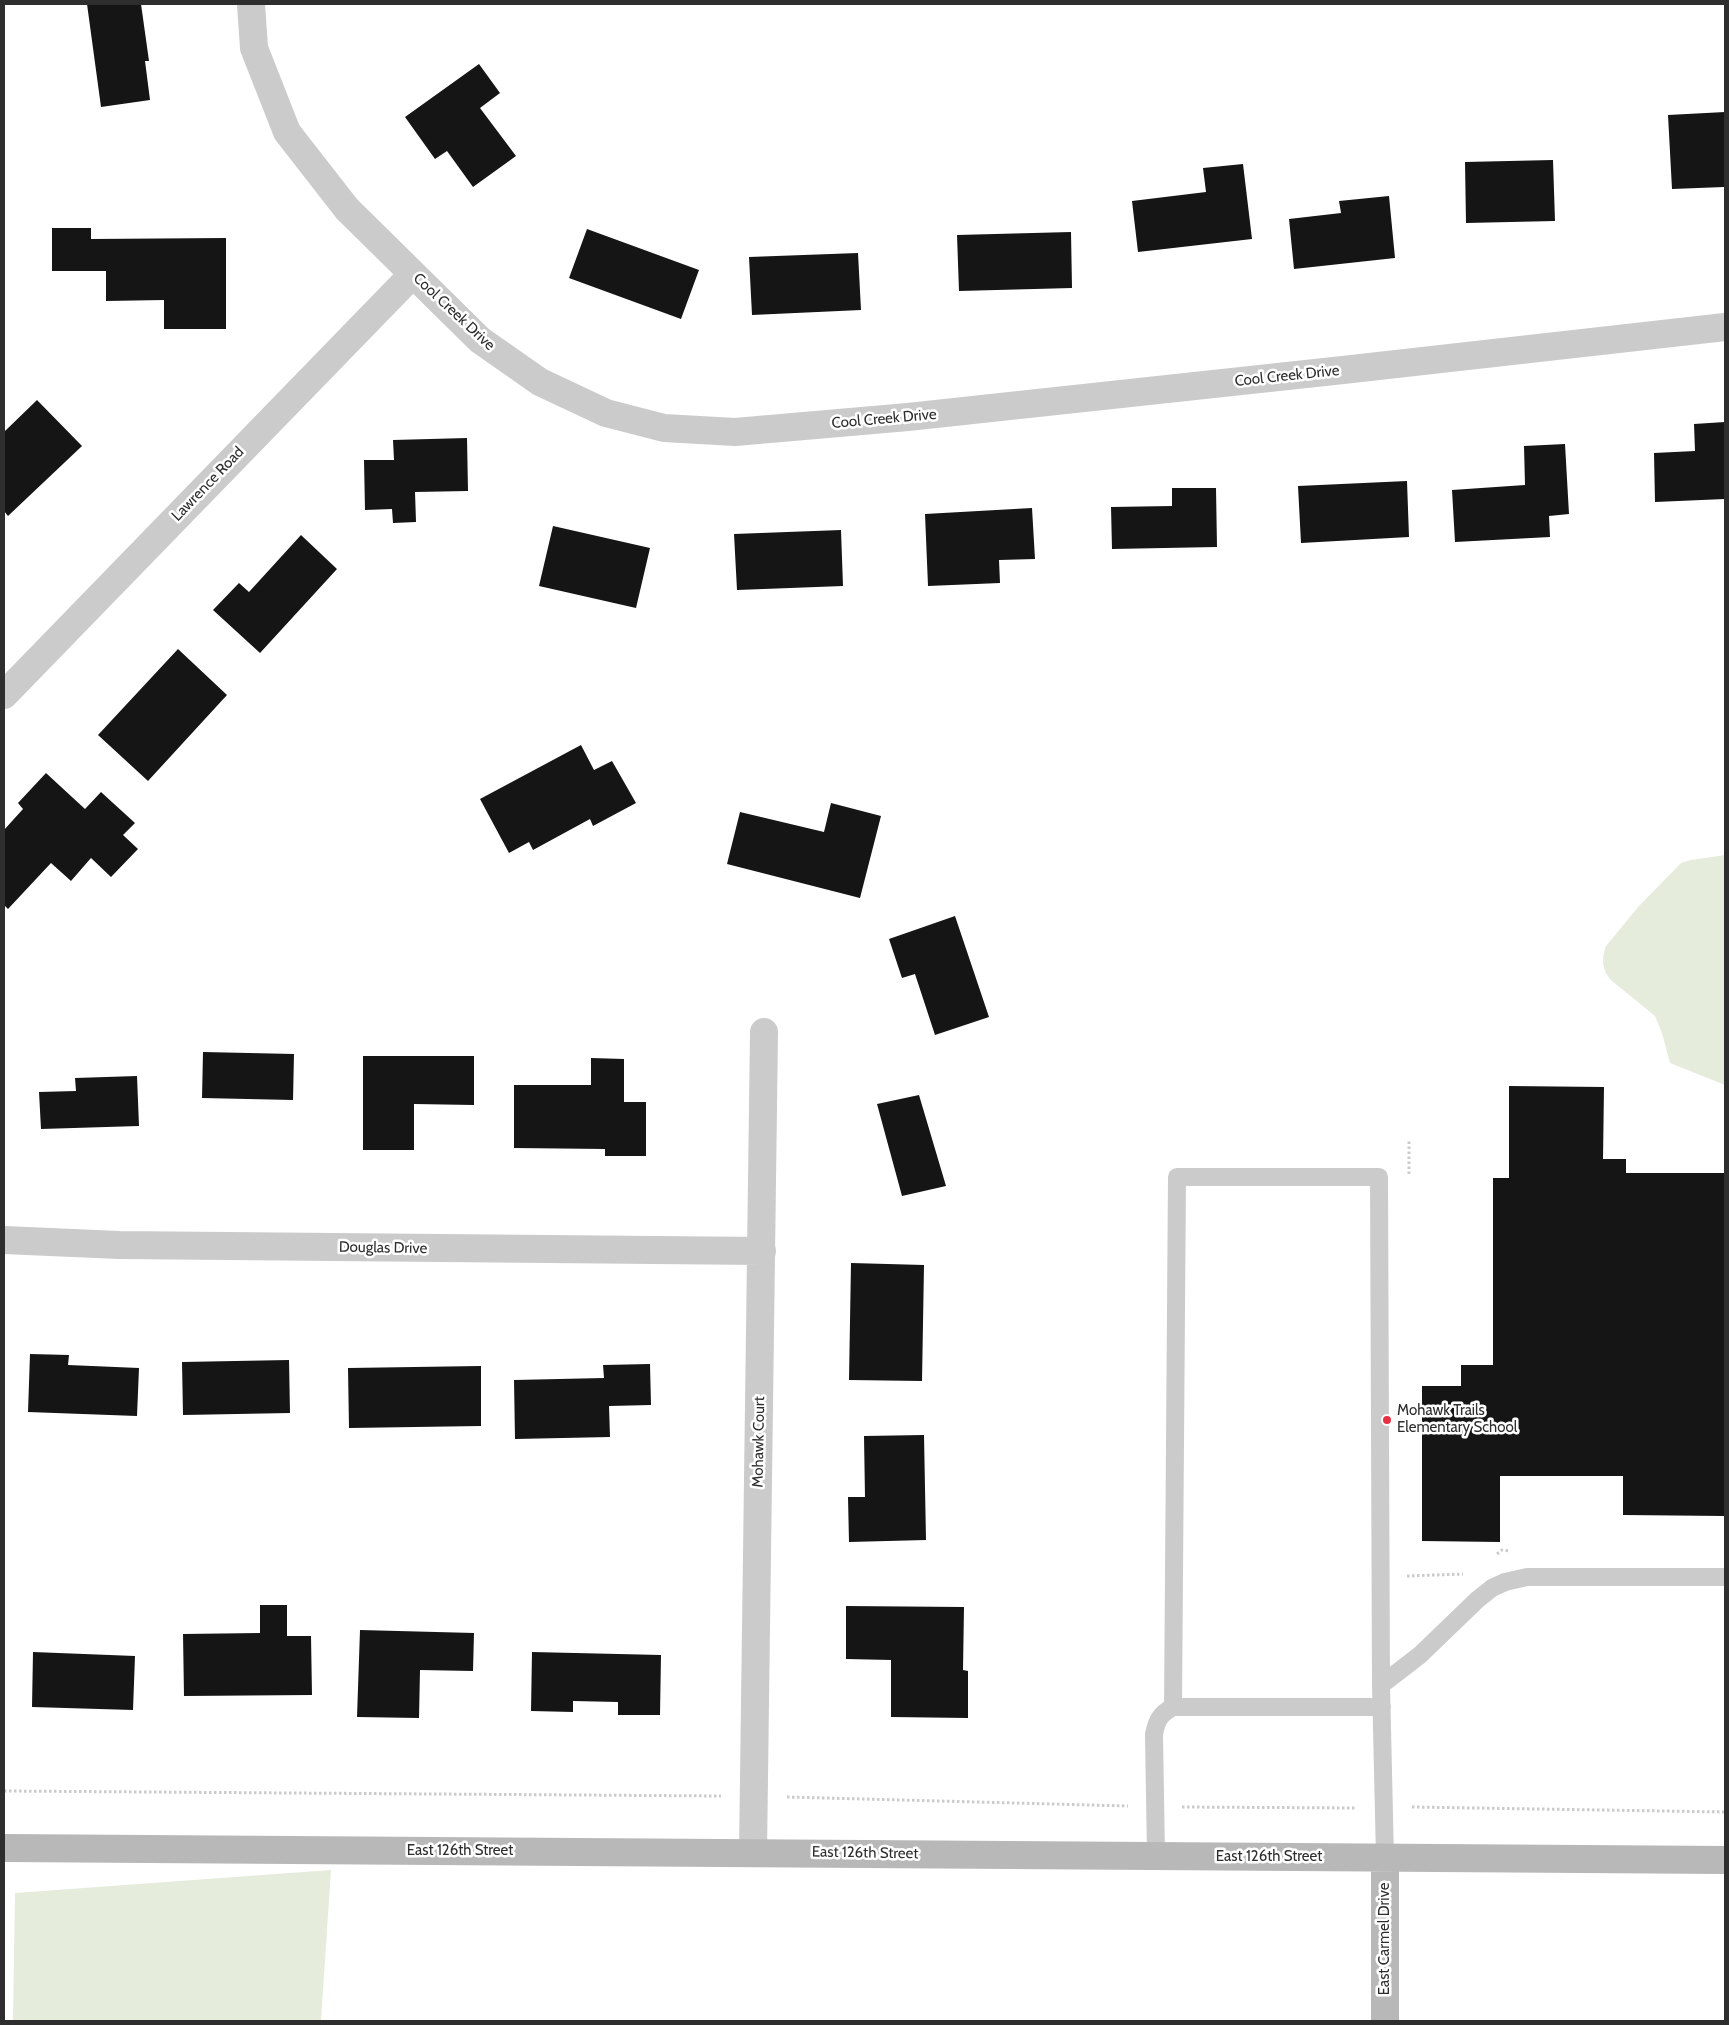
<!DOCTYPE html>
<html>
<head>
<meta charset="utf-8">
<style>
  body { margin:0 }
  #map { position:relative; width:1729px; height:2025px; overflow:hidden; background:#fff; font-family:Cabin,sans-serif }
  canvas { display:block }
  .frame { position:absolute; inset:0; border:5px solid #2e2e2e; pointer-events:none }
</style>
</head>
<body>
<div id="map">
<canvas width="1729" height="2025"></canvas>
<div class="frame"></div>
</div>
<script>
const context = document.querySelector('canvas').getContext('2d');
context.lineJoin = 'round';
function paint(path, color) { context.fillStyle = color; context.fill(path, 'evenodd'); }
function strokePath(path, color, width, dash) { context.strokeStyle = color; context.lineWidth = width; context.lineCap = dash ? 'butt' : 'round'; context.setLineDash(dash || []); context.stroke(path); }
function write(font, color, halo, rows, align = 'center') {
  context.font = font + ' Cabin,sans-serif'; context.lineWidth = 5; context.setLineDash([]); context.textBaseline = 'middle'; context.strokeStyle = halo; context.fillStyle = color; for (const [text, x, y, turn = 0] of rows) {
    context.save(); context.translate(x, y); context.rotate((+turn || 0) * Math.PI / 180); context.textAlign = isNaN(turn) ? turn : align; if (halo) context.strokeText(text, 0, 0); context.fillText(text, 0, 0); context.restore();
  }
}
paint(new Path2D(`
  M1725,855V1085L1670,1063L1662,1033L1655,1016L1612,981C1602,971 1601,959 1606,946L1639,906L1681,863L1691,860Z
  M331,1870L321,2021H13L15,1893Z`), '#e5ecdc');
paint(new Path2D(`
  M87,4H141L149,61H145L150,100L101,107Z
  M479,64L500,93L480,108L516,156L473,187L447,151L435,159L405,117Z
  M1725,112L1724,187L1672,189L1668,115Z
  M1553,160L1555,221L1466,223L1465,162Z
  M1243,164L1252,239L1138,252L1132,201L1206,192L1203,168Z
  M1389,196L1395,258L1294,269L1289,219L1341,213L1339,201Z
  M52,228H91V239L226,238V329H164V300L106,301V271H52Z
  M587,229L699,270L681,319L569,278Z
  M1071,232L1072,288L959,291L957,235Z
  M858,253L861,310L752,315L749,257Z
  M37,400L82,446L8,516L4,511V432Z
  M1725,422V499L1655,502L1654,453L1695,451L1694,424Z
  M467,438L468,491L415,492L416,522L393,523L392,509L365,510L364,460H394L393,440Z
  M1565,444L1569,514L1549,516L1550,537L1455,542L1452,490L1525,485L1524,446Z
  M1407,481L1409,537L1301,543L1298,486Z
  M1172,488H1216L1217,547L1112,549L1111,507L1172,506Z
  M1032,508L1035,559L999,560L1000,583L928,586L925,514Z
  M553,526L650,548L636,608L539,586Z
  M841,530L843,586L737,590L734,534Z
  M301,535L337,569L260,653L213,610L239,583L249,592Z
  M178,649L227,695L148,781L98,735Z
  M581,745L594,770L612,761L636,803L593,826L590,819L533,850L529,842L509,853L480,799Z
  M46,773L85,809L101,792L135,823L123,835L138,849L111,877L91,858L71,881L51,863L8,909L4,905V830L23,809L18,803Z
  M831,803L881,816L860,898L727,864L740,812L824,832Z
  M955,916L989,1017L935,1035L915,974L902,978L889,939Z
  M203,1052L294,1054L293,1100L202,1098Z
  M363,1056H474V1105L414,1104V1150H363Z
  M591,1058L624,1059V1102H646V1156H605V1149L514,1148V1085H591Z
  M137,1076L139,1126L41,1129L39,1092L76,1091L75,1078Z
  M1509,1086L1604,1087L1603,1159H1626V1173H1725V1516L1623,1515V1476H1500V1542L1422,1541V1386H1461V1365H1493V1178H1509Z
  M919,1095L946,1186L902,1196L877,1104Z
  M851,1263L924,1265L922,1381L849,1380Z
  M30,1354L69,1355L68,1365L139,1368L137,1416L28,1412Z
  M289,1360L290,1413L183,1415L182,1362Z
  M650,1364L651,1405L609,1406L610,1437L515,1439L514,1380L604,1378L603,1365Z
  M481,1366V1426L349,1428L348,1368Z
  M924,1435L926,1540L849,1542L848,1497H865L864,1436Z
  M260,1605H287V1636H311L312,1695L184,1696L183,1634L260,1633Z
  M846,1606L964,1607L963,1670L968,1671V1718L891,1717V1660L846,1659Z
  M360,1630L474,1633L473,1671L420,1670L419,1718L357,1717Z
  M33,1652L135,1656L133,1710L32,1707Z
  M532,1652L661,1655L660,1715H618V1702L573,1701V1712L531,1711Z`), '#151515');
strokePath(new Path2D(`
  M1409,1174V1140
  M1497,1554L1502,1550L1510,1551
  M1407,1576L1463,1574
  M4,1791L721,1796
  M787,1797L1128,1806
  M1182,1807L1355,1808
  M1412,1807L1725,1812`), '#cbcbcb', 3, [2.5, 2.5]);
strokePath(new Path2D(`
  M1381,1685L1420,1655L1477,1600L1492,1588L1505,1582L1527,1577H1725
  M1173,1707L1177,1177H1379L1381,1685L1385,1858
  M1156,1856L1154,1734C1157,1720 1160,1714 1173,1707H1382`), '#cbcbcb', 18);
strokePath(new Path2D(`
  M251,4L254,48L287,132L347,209L480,340L540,382L606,413L664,428L735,432L908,417L1343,370L1725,327
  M4,695L413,274
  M4,1240L119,1245L762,1251
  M753,1852L764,1032`), '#cbcbcb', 28);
strokePath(new Path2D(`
  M4,1848L1725,1860
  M1385,2021V1858`), '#b8b8b8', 28);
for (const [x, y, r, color] of [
  [1387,1420,5,"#e63044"]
]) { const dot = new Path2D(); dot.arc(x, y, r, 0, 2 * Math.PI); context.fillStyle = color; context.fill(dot); strokePath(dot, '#fff', 2); }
write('15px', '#2e2e2e', '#fff', [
  ["Cool Creek Drive",454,312,43],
  ["Cool Creek Drive",1287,376,-6],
  ["Cool Creek Drive",884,419,-5],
  ["Lawrence Road",208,484,-46],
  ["Douglas Drive",383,1248,1],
  ["Mohawk Court",759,1442,-89],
  ["East 126th Street",460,1851],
  ["East 126th Street",865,1853,1],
  ["East 126th Street",1269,1857],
  ["East Carmel Drive",1385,1939,-90]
]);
write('15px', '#2e2e2e', '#fff', [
  ["Mohawk Trails",1397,1411],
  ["Elementary School",1397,1428]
], 'left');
</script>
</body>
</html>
